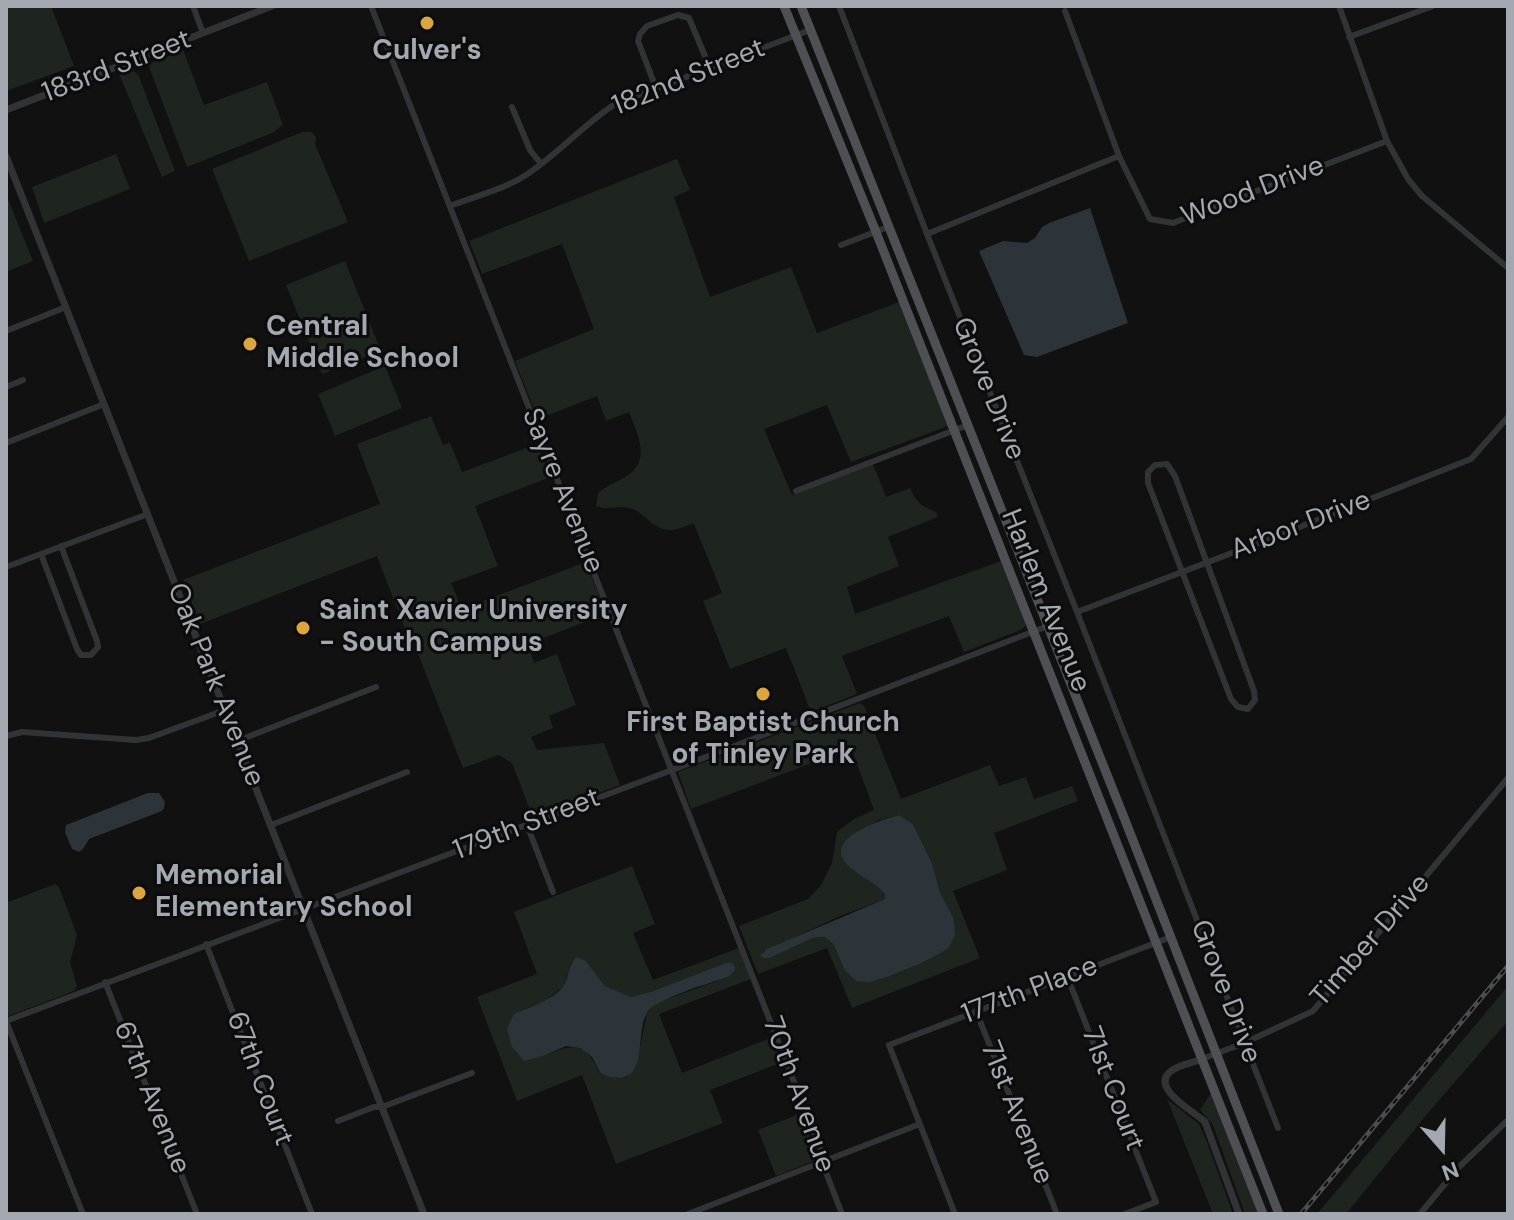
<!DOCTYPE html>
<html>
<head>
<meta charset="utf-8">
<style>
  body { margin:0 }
  #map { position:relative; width:1514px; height:1220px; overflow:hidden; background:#111112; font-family:"DM Sans",sans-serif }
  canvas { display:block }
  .frame { position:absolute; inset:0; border:8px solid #a4a8b1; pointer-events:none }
  .north { position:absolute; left:1402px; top:1108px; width:80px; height:80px; -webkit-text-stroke:6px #0c0c0d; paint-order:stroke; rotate:160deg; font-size:22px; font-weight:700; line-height:32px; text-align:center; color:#a4a8b1 }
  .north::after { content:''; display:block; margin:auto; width:28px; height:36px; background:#a4a8b1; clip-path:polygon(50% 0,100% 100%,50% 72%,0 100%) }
</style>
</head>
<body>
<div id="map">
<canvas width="1514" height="1220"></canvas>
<div class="frame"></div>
<div class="north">N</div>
</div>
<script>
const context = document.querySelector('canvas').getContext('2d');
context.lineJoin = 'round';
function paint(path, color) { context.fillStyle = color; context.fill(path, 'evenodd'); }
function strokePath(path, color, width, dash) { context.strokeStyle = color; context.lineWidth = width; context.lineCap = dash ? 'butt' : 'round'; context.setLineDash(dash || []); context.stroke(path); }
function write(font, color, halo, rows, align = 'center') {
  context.font = font + ' "DM Sans",sans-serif'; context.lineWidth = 6; context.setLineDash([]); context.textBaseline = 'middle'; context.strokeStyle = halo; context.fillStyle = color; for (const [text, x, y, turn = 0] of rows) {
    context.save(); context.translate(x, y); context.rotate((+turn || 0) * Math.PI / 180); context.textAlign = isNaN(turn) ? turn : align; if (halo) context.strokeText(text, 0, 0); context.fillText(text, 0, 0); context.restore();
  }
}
paint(new Path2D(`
  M6,6H51L74,66L6,91Z
  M183,50L204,105L267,82L283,125L272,133L187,167L148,64Z
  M132,70L138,74L175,171L162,177L119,74Z
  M302,132H311L316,137L315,144L348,222L249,261L212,169Z
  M116,154L130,189L44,223L32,187Z
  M677,159L690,190L674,197L710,297L791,267L817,333L899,302L948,426L851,462L827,405L764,429L792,495L873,464L886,497L910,488C916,502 922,507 936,512L938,517L888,537L899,566L847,587L855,614L1001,561L1026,621L1025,627L1018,631L964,652L949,616L842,656L857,694L811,712L786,648L730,669L703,601L722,593L694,524C687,525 676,531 668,530C652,529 644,511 629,508C617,505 609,511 596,506L598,493C608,484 622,481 632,472C650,456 636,431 629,412L606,421L597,396L538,419L515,361L594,329L562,244L482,274L469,241Z
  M6,194L33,261L6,272Z
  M345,261L381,351L322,374L286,285Z
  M385,366L402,408L335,436L318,394Z
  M431,416L443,445L450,443L462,472L537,444L551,477L475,506L498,566L451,583L462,609L586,562L606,614L528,644L534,663L557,654L576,705L549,716L553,728L531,737L537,750L604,743L620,785L533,818L512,763L499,755L463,768L409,631L406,632L377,556L200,624L183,580L380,504L357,444Z
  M860,703L864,706L901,799L990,765L999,786L1026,777L1034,799L1072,786L1078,801L994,833L1007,870L953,891L980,958L852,1008L827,948L758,974L739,926L808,899L821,885L832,863L837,832L854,819L874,810L851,748L691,809L678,772ZM899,815L913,824L932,863L940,892L954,919L948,949L924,962L890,976L844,969L834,945L825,937L813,938L770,958L763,952L838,917L885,899V894L879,886L852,870L859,831L879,820Z
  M632,866L655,924L633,933L653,980L739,948L751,979L659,1014L682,1073L773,1037L783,1062L710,1090L723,1123L616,1164L582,1075L517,1101L477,997L537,974L514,912ZM586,961L605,986L631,997L728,977L659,1002L647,1013L636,1067L626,1078L601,1075C584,1041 575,1043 543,1056L514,1014L544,1002L564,986L571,962Z
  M55,884L59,887L77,935L70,962L77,986L74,991L6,1017V903Z
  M1508,986V1021L1433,1107L1346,1214H1317Z
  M1211,1093L1258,1214H1245L1213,1125L1200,1110Z
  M1167,1099L1199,1124L1207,1142L1233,1214H1213Z
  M802,1113L818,1159L776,1176L758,1130Z`), '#1e241e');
paint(new Path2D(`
  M1090,208L1128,323L1037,357L1024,355L979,251L1003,241L1027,243L1035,238L1042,227L1049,223Z
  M148,793H159L165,802L164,808L162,811L89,839L83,849L79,852L72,849L65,832L66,825Z
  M899,815L913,824L932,863L940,892L954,919L955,935L948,949L924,962L890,976L870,982L856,981L844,969L834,945L825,937L813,938L770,958H764L760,956L767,949L885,899V894C874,880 854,875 845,862C826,837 883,819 899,815Z
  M577,957L586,961L605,986L631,997L651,992L726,963H732L735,967L734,971L728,977C710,983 655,999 647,1013C633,1036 653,1093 601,1074L592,1057L580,1048L566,1046L543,1056L524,1061L512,1047L507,1029L514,1014C528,1008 556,999 564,985C570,975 567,965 577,957Z`), '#2c3339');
strokePath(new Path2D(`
  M193,6L203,33
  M371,6L822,1153V1162L842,1214
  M839,6L927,234L1077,612L1278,1128
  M1339,6L1387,141L1408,179L1422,196L1508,268
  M1065,11L1119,156L1150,219L1173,223L1387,141
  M1349,37L1433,6
  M656,88L638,41L640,34L647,26L678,15L689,18L710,68
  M512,107L530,150L541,164
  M450,206C473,197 505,189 526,175C558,154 583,125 615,104L810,30
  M927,234L1119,156
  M841,245L888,227
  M6,331L66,307
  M6,387L23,380
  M6,443L104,404
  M1167,464L1175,476L1254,691L1255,700L1248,709L1238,707L1231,699L1148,483V472L1155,465Z
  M796,491L968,425
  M41,554L77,649L81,655H91L98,647L97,641L61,546
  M6,567L148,514
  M1077,612L1287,532L1471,459L1508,417
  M6,736L22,732L136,740L149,738L225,710
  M237,741L376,687
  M271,825L407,772
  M527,825L553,892
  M206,944L312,1214
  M1067,976L1156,1202L1125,1214
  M105,982L197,1214
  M976,1011L1057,1214
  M6,1021L672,770L1048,626
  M6,1021L83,1214
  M1202,1059L1244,1043L1313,1011L1508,778
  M338,1121L374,1107H382L472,1073
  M688,1214L920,1124
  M955,1214L889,1045L1171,937
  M1420,1214L1458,1168L1508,1120`), '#323337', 6);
strokePath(new Path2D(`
  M6,110L272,6
  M6,156L424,1214
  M1202,1059C1192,1063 1179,1065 1171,1071C1149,1088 1194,1111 1205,1122L1239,1214`), '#323337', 7);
strokePath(new Path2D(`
  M784,6L876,232L1263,1214
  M801,6L1125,820L1279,1214`), '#4f5055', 9);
const rail = new Path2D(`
  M1301,1214L1508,966`);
strokePath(rail, '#4c4d51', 5);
strokePath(rail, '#0c0c0d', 2, [6]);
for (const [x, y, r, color] of [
  [427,23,8,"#dca63f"],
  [250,344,8,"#dca63f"],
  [303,628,8,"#dca63f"],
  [763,694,8,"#dca63f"],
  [139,893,8,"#dca63f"]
]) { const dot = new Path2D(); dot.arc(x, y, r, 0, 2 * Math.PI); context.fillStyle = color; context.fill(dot); strokePath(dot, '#0c0c0d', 3); }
write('bold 28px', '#a4a8b1', '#0c0c0d', [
  ["Culver's",427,52,"center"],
  ["Central",266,328],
  ["Middle School",266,360],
  ["Saint Xavier University",319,612],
  ["- South Campus",319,644],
  ["First Baptist Church",763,724,"center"],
  ["of Tinley Park",763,756,"center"],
  ["Memorial",155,877],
  ["Elementary School",155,909]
], 'left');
write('28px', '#a4a8b1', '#0c0c0d', [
  ["183rd Street",117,67,-21],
  ["182nd Street",689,78,-22],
  ["Wood Drive",1253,192,-21],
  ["Grove Drive",988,389,68],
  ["Sayre Avenue",562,491,68],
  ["Arbor Drive",1301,526,-21],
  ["Harlem Avenue",1045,601,68],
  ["Oak Park Avenue",215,685,68],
  ["179th Street",527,825,-21],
  ["Timber Drive",1371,941,-49],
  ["177th Place",1030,991,-21],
  ["Grove Drive",1225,992,69],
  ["67th Court",259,1079,69],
  ["71st Court",1112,1089,69],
  ["70th Avenue",798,1095,70],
  ["67th Avenue",151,1098,68],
  ["71st Avenue",1016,1113,68]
]);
</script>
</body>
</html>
